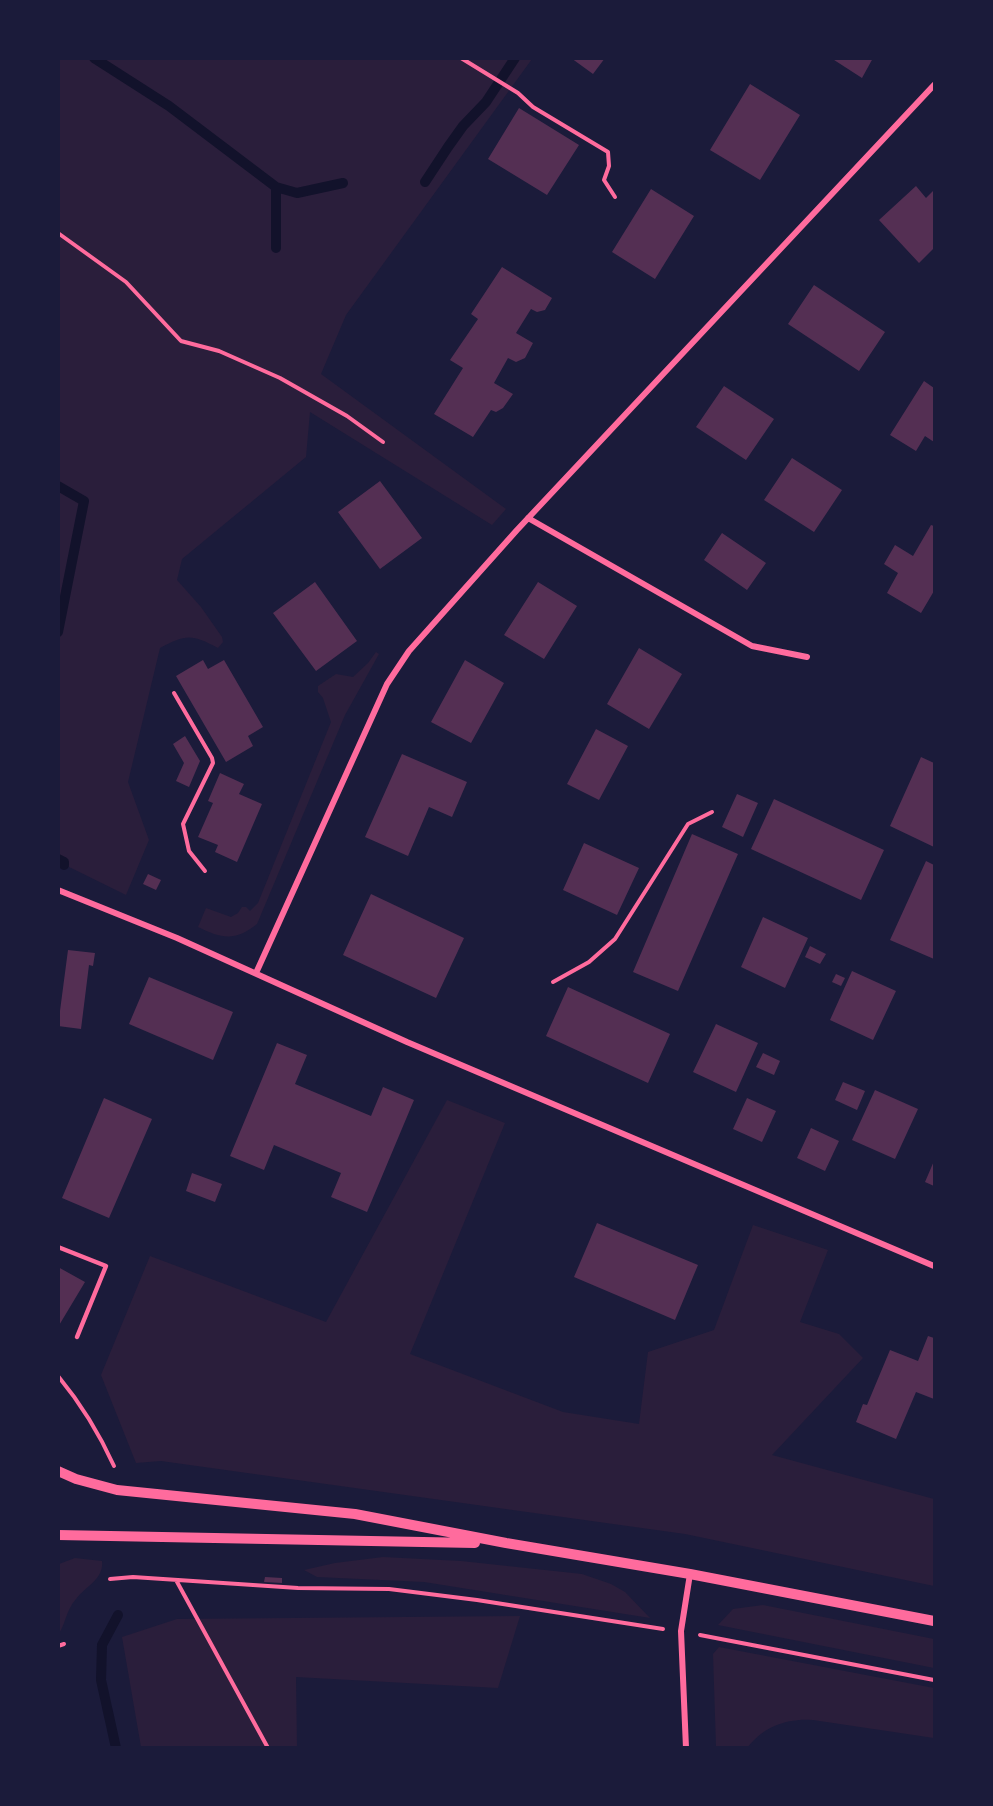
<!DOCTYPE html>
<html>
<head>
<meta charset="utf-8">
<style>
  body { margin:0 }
  #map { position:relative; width:993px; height:1806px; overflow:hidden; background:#1b1b3a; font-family:"Noto Sans",sans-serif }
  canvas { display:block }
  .frame { position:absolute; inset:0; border:60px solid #1b1b3a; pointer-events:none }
</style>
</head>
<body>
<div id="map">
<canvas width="993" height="1806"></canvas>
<div class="frame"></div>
</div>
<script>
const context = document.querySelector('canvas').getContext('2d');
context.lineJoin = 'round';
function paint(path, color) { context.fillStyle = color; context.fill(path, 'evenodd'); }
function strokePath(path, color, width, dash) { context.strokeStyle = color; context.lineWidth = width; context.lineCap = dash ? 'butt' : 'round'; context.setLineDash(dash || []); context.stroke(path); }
paint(new Path2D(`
  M59,59H532L346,315L321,374L506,509L492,525L310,412L306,457L182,559L177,580L201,607L222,637L223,642L218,648C192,634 186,634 160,648L128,782L149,840L126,895L59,862Z
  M376,652L379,654L345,715L257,924C236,941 222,939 198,927L206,908L231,917L238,913L242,907H246L250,911L258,903L331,722L323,698L318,692V686L336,674L353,677L368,663Z
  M447,1100L505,1123L410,1354L563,1412L639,1424L648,1352L714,1330L753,1225L828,1250L800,1322L839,1334L863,1358L772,1455L934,1499V1586L685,1534L161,1461L136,1463L101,1375L150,1256L326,1322Z
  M383,1557L461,1561L582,1574L611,1584L625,1592L650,1618L424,1582L317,1577L304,1570L335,1563Z
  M75,1558L102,1561C104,1579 86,1586 76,1599C66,1610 65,1626 59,1633V1564Z
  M763,1605L934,1639V1668L718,1625L733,1609Z
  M520,1616L498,1688L296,1677L297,1747H141L122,1637L177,1619Z
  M719,1647L934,1688V1738L813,1720C788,1718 764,1726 748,1747H716L713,1654Z`), '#2a1e3b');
strokePath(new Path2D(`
  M94,58L169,106L276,187V248
  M425,182L448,147L463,126L486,102L515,58
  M276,187L297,193L343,183
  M58,486L84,501L58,632
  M58,859L64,862V865
  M116,1748L101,1680L102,1645L118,1615`), '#12122b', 10);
paint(new Path2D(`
  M571,58H605L593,74Z
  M831,58H873L862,78Z
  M750,84L800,115L760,180L710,150Z
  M519,108L579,145L547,195L488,159Z
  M916,186L926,198L934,190V248L919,263L879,220Z
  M651,189L694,216L655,279L612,252Z
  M502,267L552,298L545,310L537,312L531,309L516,333L533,343L525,358L516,362L508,358L494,383L513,394L503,408L496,412L491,410L473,437L434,414L463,368L450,360L478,319L471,314Z
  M814,285L885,332L859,371L788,324Z
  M924,381L934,388V442L925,436L916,451L890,435Z
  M724,386L774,419L746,460L696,427Z
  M792,458L842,490L814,532L764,500Z
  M380,481L422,538L380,569L338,512Z
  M931,525L934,526V591L921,613L887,593L898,573L884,564L895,545L913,556Z
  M722,533L766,563L747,590L704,560Z
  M315,582L357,641L316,671L273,613Z
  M538,582L577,606L544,659L504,635Z
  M639,648L682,674L649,729L607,704Z
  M203,660L208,669L224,660L263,727L248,736L253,746L226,762L176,676Z
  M465,660L504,683L471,743L431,722Z
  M596,729L628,746L599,800L567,784Z
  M185,736L200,761L189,787L176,781L184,763L173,744Z
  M402,754L467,782L452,817L429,807L408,856L365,837Z
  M921,757L934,763V847L890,826Z
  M220,773L244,784L239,794L262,804L237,862L215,852L218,845L198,837L213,803L208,801Z
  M737,794L758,803L743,837L722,827Z
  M774,799L884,850L861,900L751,849Z
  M692,834L738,854L678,991L633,972Z
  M584,843L639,868L617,915L563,890Z
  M926,861L934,865V959L890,940Z
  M148,874L161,880L156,890L143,884Z
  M371,894L464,938L436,998L343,955Z
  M763,917L808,938L785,988L741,967Z
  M810,946L826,954L820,964L805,957Z
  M68,950L95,953L93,966L89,965L81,1029L58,1026Z
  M852,971L896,991L873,1040L830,1020Z
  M836,974L845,978L841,986L832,982Z
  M149,977L233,1012L213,1060L129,1024Z
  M568,987L670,1034L648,1083L546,1036Z
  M716,1024L758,1043L736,1092L693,1072Z
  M277,1043L307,1055L295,1084L371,1116L383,1087L414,1100L367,1212L331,1197L341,1173L274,1145L264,1170L230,1156Z
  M763,1053L780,1061L774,1075L756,1067Z
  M843,1082L865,1091L857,1110L835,1100Z
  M875,1090L918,1109L895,1159L852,1140Z
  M104,1098L152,1119L109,1218L62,1198Z
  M747,1098L776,1111L762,1142L733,1129Z
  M811,1128L839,1141L825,1171L797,1158Z
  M934,1161V1186L925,1182Z
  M192,1173L222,1184L215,1202L186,1191Z
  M597,1223L698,1265L675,1320L574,1277Z
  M58,1267L85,1282L58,1327Z
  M928,1336L934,1338V1399L916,1392L896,1439L856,1422L863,1404L867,1405L890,1350L918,1361Z
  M265,1577L282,1578V1583L264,1582Z`), '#542f53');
strokePath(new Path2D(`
  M461,58L518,93L533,107L608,152L609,166L604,180L615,197
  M58,233L126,282L181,341L219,351L280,378L347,416L383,442
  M174,693L212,758L213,763L183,824L189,851L205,871
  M553,982L589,962L615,939L688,824L712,812
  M58,1376C82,1405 99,1433 114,1466
  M110,1579L133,1577L298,1588L389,1589L477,1600L663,1629
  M176,1580L268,1748
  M700,1635L934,1680
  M58,1646L64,1644`), '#ff6b9d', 4);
strokePath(new Path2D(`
  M58,1247L106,1266L77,1337`), '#ff6b9d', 4.5);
strokePath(new Path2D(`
  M528,518L752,646L807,657
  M58,890L177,938L407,1042L934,1266
  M256,973L387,684L409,651L517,530L934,85
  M686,1748L681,1631L690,1574`), '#ff6b9d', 6);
strokePath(new Path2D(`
  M58,1471L76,1479L117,1490L355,1514L506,1543L690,1574L934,1621
  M58,1535L475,1543`), '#ff6b9d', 10);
</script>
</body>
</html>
